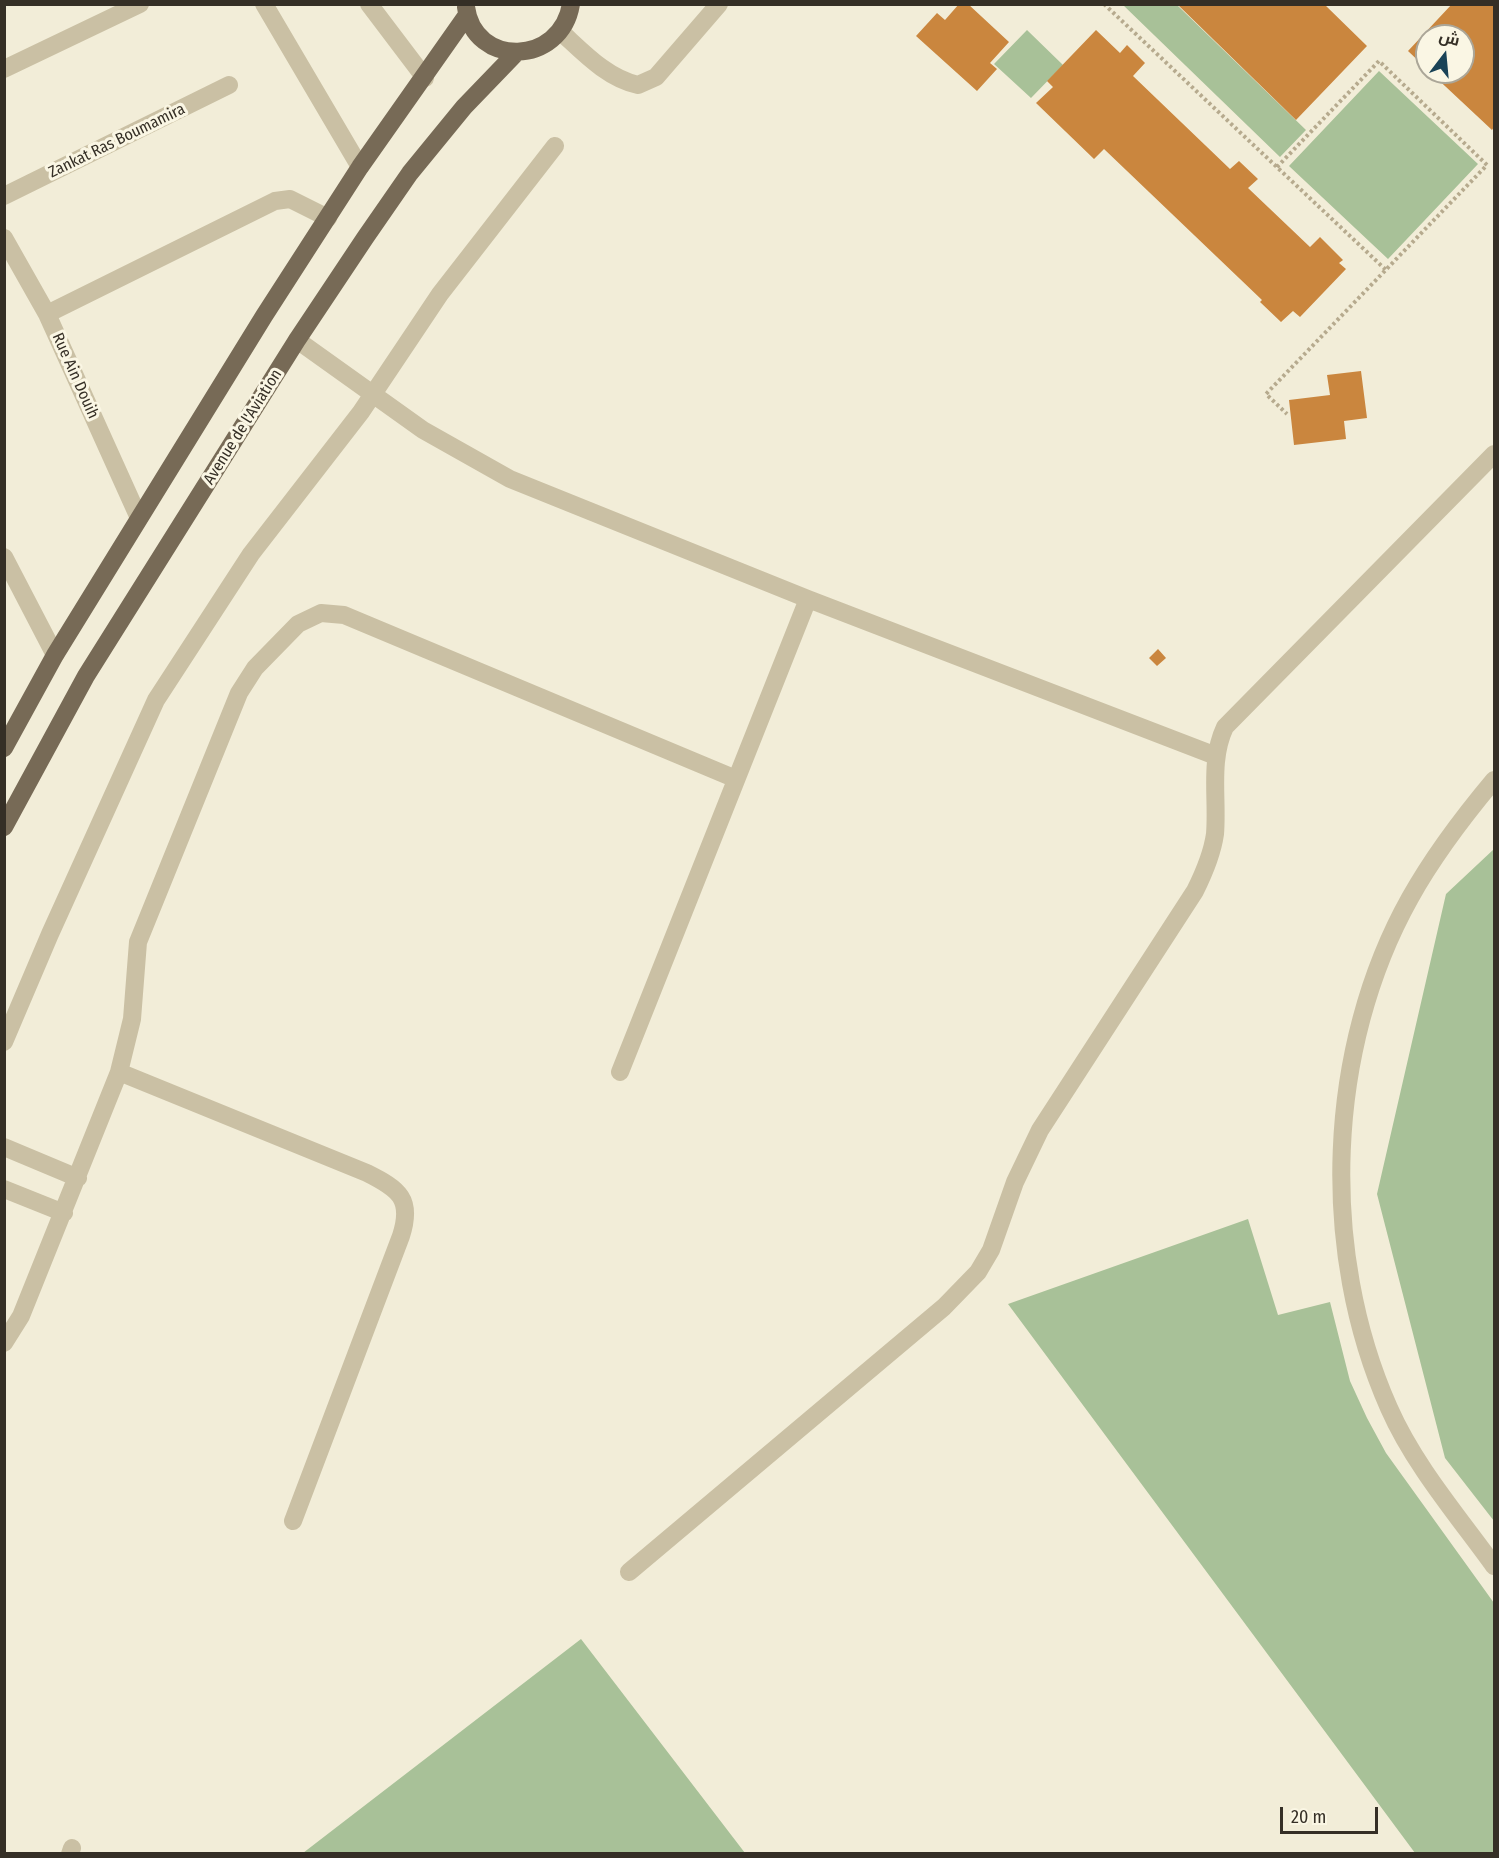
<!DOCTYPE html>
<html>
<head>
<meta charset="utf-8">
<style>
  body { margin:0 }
  #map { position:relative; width:1499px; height:1858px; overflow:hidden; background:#f2edd8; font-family:"Fira Sans Condensed",Cairo,sans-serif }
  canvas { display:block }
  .frame { position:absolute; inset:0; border:6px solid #352f26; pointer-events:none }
  .north { position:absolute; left:1415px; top:24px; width:60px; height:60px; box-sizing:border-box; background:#faf6e4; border:2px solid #aba698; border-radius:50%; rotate:16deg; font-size:16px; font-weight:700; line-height:24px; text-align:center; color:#352f26 }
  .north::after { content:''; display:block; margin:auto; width:21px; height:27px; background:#1a4357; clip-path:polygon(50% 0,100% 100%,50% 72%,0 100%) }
  .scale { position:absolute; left:1280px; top:1807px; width:98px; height:27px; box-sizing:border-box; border:3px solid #352f26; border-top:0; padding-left:8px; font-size:18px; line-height:21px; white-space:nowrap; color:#352f26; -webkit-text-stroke:4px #faf6e4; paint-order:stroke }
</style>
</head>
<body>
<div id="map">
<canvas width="1499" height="1858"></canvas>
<div class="frame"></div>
<div class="north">ش</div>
<div class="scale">20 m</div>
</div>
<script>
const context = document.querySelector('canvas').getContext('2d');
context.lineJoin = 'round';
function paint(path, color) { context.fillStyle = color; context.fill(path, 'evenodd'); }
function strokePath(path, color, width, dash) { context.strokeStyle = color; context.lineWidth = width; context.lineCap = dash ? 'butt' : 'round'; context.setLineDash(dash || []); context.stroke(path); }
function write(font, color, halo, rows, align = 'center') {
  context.font = font + ' "Fira Sans Condensed",sans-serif'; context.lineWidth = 6; context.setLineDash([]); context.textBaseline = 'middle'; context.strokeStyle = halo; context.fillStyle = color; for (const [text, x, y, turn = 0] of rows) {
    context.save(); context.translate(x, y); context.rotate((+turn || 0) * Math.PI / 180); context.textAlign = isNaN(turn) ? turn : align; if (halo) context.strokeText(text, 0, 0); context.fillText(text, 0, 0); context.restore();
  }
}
paint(new Path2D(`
  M1123,5H1177L1306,130L1280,157Z
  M1027,30L1063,65L1031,98L994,64Z
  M1379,71L1478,164L1388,259L1289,166Z
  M1494,849V1521L1445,1458L1377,1194L1446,894Z
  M1248,1219L1278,1315L1330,1302L1350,1381L1367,1418L1386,1453L1494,1603V1853H1415L1008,1304Z
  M581,1639L745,1853H303Z`), '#a8c198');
paint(new Path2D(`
  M959,4H968L1009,42L990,63L997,69L977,91L916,36L937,13L945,20Z
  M1177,4H1324L1367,46L1296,120Z
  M1452,4H1494V127L1492,130L1430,72H1463V36H1427V69L1408,51Z
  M1096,30L1120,53L1127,45L1145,63L1133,76L1230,169L1239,161L1258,179L1248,188L1310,247L1320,237L1343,260L1339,263L1346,269L1300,317L1293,311L1281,322L1260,302L1262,300L1104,149L1094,159L1036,103L1053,87L1047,81Z
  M1361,371L1367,418L1344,421L1346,439L1294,445L1289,400L1330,395L1327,375Z
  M1158,649L1166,658L1157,666L1149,658Z`), '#ca863e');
strokePath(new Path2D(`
  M1104,4L1386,270
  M1277,167L1379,61L1487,165L1266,394L1287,414`), '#b6aa8e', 4, [3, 3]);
strokePath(new Path2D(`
  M264,4L360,167
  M369,4L425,78
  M561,32C584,53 607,78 638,85L656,77L719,4
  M4,69L140,4
  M4,196L229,85
  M4,238L47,314L139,518
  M47,314L275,201L290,199L328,218
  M297,340L423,430L510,479L808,599L1216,756
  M4,557L55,655
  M1494,780C1463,817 1434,855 1410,898C1326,1048 1319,1251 1389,1408C1414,1465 1458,1516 1494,1566
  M4,1042L50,934L156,700L251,554L361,412L440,294L555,146
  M119,1072L367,1173C399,1189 413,1199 401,1236L293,1521
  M620,1072L808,599
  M4,1147L78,1178
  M4,1189L64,1213
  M4,1343L21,1316L119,1072L132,1019L138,942L239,693L255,668L298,624L321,613L344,615L736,779
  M629,1572L944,1307L978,1272L991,1250L1015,1182L1040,1130L1195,891C1204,873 1212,855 1215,834C1218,798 1209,761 1225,727L1494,454
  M70,1854L72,1848`), '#cac0a4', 18);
strokePath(new Path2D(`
  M466,7C474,68 561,66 571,4
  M4,748L55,655L264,316L360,167L467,15
  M4,827L86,676L297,340L365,238L410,173L464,107L517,52`), '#776a56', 18);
write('16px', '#352f26', '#faf6e4', [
  ["Zankat Ras Boumamira",117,141,-26],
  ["Rue Ain Douih",75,376,66],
  ["Avenue de l'Aviation",243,427,-58]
]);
</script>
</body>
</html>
